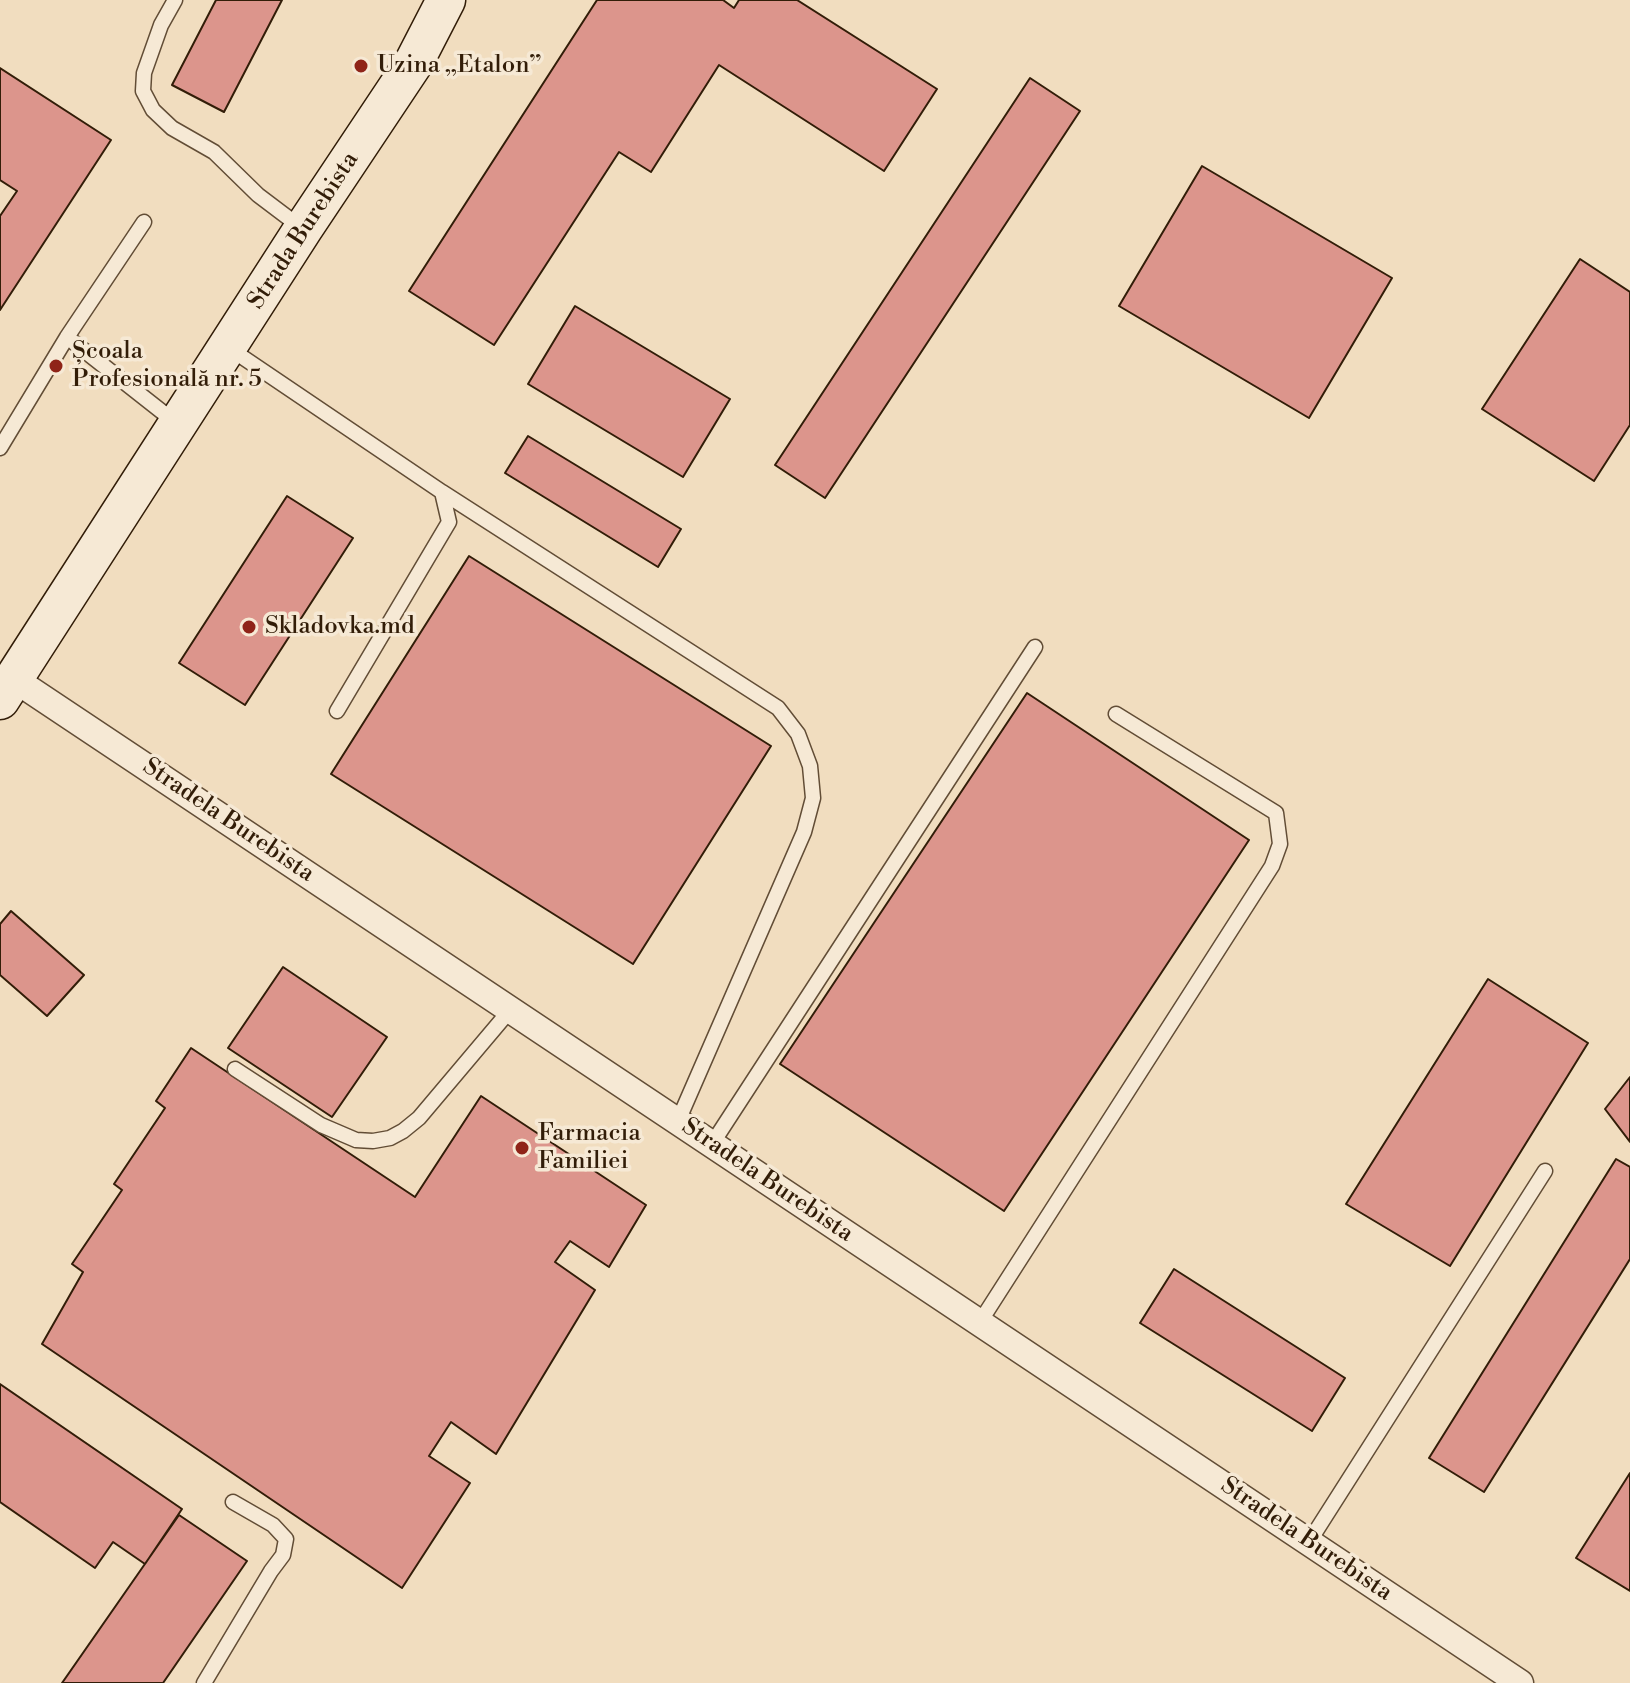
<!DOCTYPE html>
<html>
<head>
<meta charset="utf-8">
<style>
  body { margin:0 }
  canvas { display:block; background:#f1ddbf }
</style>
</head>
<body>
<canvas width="1630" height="1683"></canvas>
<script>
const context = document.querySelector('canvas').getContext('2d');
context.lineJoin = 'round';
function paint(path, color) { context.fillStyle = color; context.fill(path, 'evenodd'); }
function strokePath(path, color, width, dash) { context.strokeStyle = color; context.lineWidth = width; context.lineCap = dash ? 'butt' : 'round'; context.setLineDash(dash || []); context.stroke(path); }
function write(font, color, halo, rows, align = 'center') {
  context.font = font + ' "Libre Bodoni",serif'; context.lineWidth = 7; context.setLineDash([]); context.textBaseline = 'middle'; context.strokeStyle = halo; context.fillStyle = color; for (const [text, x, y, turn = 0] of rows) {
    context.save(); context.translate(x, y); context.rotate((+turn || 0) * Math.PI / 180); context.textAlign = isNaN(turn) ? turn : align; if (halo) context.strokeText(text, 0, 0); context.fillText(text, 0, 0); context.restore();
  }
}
const building = new Path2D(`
  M216,0H282L224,112L172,85Z
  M597,0H723L734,8L739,0H797L937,89L884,171L719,65L651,172L619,152L494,345L409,291Z
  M0,68L111,140L0,310V216L17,191L0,180Z
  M1030,78L1080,111L825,498L775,465Z
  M1202,166L1392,278L1309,418L1119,306Z
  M1580,259L1630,292V425L1594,481L1482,409Z
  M575,306L730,399L683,477L528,384Z
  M528,436L681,529L658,567L505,473Z
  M287,496L353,538L245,705L179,663Z
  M469,556L771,746L633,964L331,774Z
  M1027,693L1249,840L1004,1211L780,1064Z
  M11,911L84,975L47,1016L0,975V924Z
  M283,967L387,1037L332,1117L228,1048Z
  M1488,979L1588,1043L1450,1266L1346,1204Z
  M191,1048L415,1197L481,1096L646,1205L609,1267L570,1241L555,1262L595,1290L496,1454L451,1422L429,1456L470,1483L402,1588L42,1344L83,1272L72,1264L122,1190L114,1184L165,1108L156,1101Z
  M1630,1077V1142L1605,1109Z
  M1616,1159L1630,1167V1259L1484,1492L1429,1458Z
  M1174,1269L1345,1378L1312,1431L1140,1323Z
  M0,1384L182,1509L145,1564L113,1542L95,1568L0,1502Z
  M1630,1473V1591L1576,1558Z
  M179,1515L247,1561L163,1683H62Z`);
paint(building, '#dc958c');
strokePath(building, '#321d08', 2);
const service = new Path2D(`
  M175,0L161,25L144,73L143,91L153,110L172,128L214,152L258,195L303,229
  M144,222L67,337L175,422
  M229,348L442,492L449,522L337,711
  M0,448L67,337
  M442,492L778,708L798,734L810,766L813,798L804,832L678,1121
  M235,1069L321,1125L356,1140L373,1141L390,1138L403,1131L419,1118L511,1009
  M712,1144L1035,647
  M980,1322L1272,866L1280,844L1276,813L1116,714
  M1309,1542L1545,1171
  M204,1683L271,1571L283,1555L286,1539L273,1525L233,1502`);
const minor = new Path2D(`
  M14,679L1520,1683`);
const secondary = new Path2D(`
  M0,700L303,229L413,64L446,0`);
strokePath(service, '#624d36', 17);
strokePath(minor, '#624d36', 29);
strokePath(secondary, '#321d08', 41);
strokePath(service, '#f6e9d5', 14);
strokePath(minor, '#f6e9d5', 26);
strokePath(secondary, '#f6e9d5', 38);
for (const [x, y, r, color] of [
  [361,66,8,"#8f2418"],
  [56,366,8,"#8f2418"],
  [249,627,8,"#8f2418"],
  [522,1148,8,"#8f2418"]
]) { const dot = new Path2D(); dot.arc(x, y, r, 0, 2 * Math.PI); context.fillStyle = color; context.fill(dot); strokePath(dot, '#f6e9d5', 3); }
write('24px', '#321d08', '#f6e9d5', [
  ["Uzina „Etalon”",377,66],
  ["Școala",72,352],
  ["Profesională nr. 5",72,380],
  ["Skladovka.md",265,627],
  ["Farmacia",538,1134],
  ["Familiei",538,1162]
], 'left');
write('24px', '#321d08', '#f6e9d5', [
  ["Strada Burebista",304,231,-57],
  ["Stradela Burebista",228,821,34],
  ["Stradela Burebista",767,1181,34],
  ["Stradela Burebista",1306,1540,34]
]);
</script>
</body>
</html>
